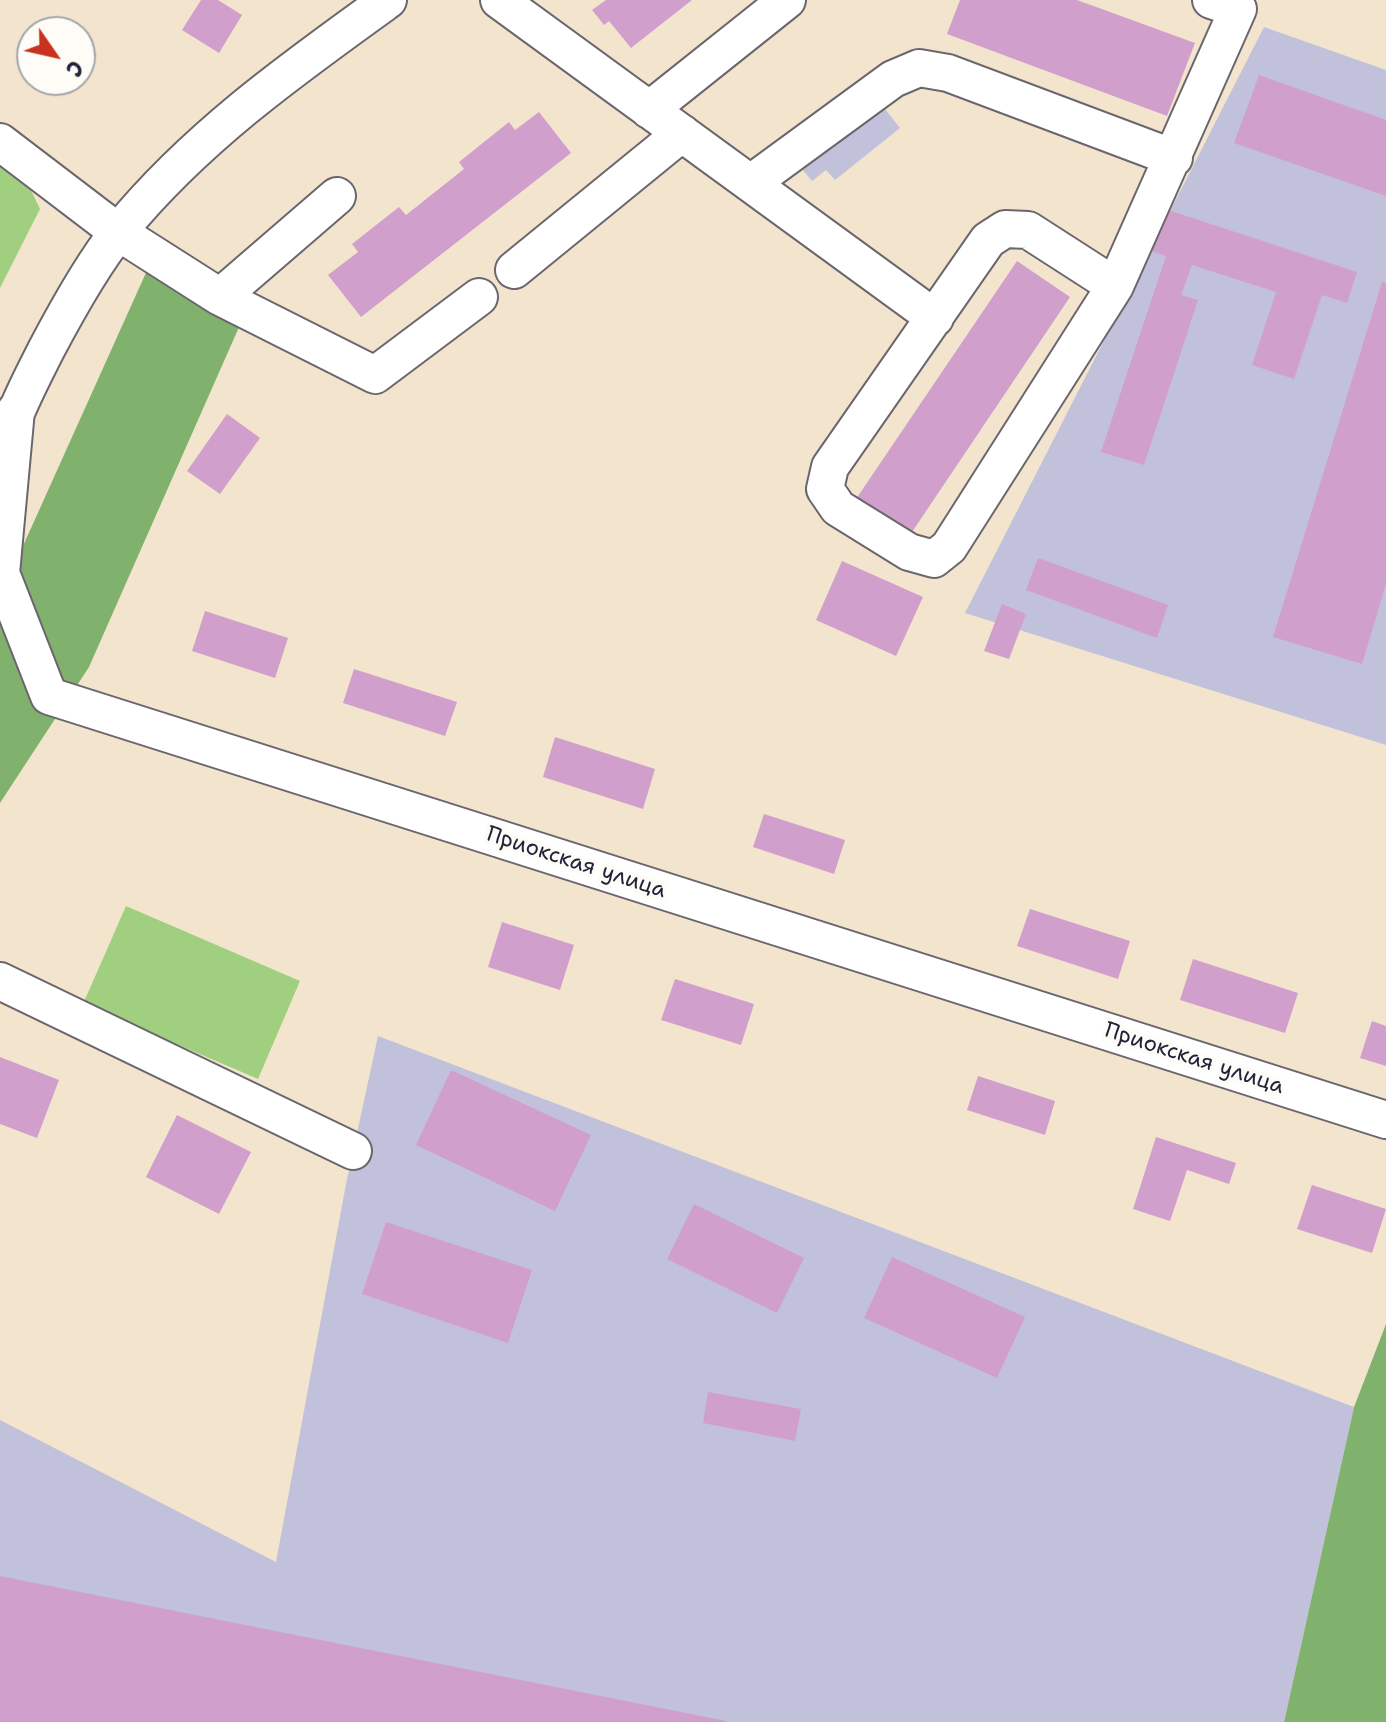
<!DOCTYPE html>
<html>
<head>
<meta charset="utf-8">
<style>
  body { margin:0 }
  #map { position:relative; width:1386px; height:1722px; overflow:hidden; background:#f3e5cd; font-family:"Shantell Sans",sans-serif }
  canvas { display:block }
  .north { position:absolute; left:16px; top:16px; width:80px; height:80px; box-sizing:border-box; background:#fdfcf7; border:2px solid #a5a5ac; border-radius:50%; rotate:124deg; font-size:22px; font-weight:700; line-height:32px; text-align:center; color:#22223b }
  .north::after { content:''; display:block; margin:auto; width:28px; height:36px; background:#c8321e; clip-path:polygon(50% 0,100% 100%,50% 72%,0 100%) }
</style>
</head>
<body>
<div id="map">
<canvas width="1386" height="1722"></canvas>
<div class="north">С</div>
</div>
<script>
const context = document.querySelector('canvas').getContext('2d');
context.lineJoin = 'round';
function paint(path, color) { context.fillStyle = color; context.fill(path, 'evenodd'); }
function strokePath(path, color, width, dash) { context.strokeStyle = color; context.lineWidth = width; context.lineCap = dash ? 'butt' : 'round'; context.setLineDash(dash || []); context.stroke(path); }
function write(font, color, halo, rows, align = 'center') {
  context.font = font + ' "Shantell Sans",sans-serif'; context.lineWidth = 8; context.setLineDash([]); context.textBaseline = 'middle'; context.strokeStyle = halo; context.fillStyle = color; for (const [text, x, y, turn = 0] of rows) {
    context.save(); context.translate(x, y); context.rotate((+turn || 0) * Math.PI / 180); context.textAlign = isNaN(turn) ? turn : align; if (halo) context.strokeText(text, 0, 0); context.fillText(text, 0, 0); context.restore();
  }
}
paint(new Path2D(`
  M1264,27L1386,70V745L965,613Z
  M881,104L900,128L835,180L826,170L812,181L801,168Z
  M378,1036L1354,1407L1284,1722H0V1420L276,1562L346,1184Z`), '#c2c1dc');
paint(new Path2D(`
  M0,125L40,209L0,288Z
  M126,906L300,981L258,1079L83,1004Z`), '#a0d07f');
paint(new Path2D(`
  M149,266L247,309L89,667L0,803V597Z
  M1386,1324V1722H1284L1354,1407Z`), '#80b26e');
paint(new Path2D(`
  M201,0H218L242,15L219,53L182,30Z
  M606,0H692L631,48L609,21L604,25L592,10Z
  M960,0H1077L1195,43L1167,116L947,34Z
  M1259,75L1386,120V196L1234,143Z
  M539,112L571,153L361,317L328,275L358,252L352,244L399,207L406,215L464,169L459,162L509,122L515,130Z
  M1165,209L1357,272L1347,303L1322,295L1294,379L1252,365L1276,292L1192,265L1181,295L1198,300L1144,465L1101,452L1166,256L1151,251Z
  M1017,261L1070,297L910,535L856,499Z
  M1382,282L1386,283V584L1362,664L1273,637Z
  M227,414L260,438L220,494L187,471Z
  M1038,558L1168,605L1157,638L1026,590Z
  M842,561L923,597L896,656L816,620Z
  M1002,604L1026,614L1009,659L984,651Z
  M205,611L288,638L275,678L192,651Z
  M354,669L457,702L445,736L343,703Z
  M555,737L655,769L643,809L543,777Z
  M764,814L845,840L834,874L753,847Z
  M1030,909L1130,941L1118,979L1017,946Z
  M502,922L574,945L560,990L488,967Z
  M1193,959L1298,993L1285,1033L1180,1000Z
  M675,979L754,1004L741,1045L661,1020Z
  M1372,1021L1386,1026V1066L1360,1058Z
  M0,1057L59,1080L37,1138L0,1124Z
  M451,1070L591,1135L555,1211L416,1145Z
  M978,1076L1055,1101L1045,1135L967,1110Z
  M177,1115L251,1152L219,1214L146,1177Z
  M1156,1137L1236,1163L1229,1184L1187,1170L1170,1221L1133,1209Z
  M1312,1185L1386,1209L1372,1253L1297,1229Z
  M694,1204L804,1258L777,1313L667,1259Z
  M386,1222L532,1270L508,1343L362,1294Z
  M892,1257L1025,1317L997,1378L864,1318Z
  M708,1392L801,1409L795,1441L703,1423Z
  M0,1576L726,1721V1722H0Z`), '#d19fcb');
const minor = new Path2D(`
  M499,0L935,318
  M649,110L787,0
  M0,142L118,232L220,297L337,196
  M751,183L893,79L919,68L948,73L1174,158
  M1005,229L1028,230L1115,286L949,547L934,559L909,552L838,508L825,489L830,467L988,240Z
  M514,270L682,133
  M1115,286L1238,9L1211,0
  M220,297L375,375L479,297
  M16,410L1,573L49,696L1386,1120
  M8,433C18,404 32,378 46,350C66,312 93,263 120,230C195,138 292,69 388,0
  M0,981L353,1151`);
strokePath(minor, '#6b666e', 40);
strokePath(minor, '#fff', 36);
write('22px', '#22223b', '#fdfcf7', [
  ["Приокская улица",576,863,18],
  ["Приокская улица",1194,1059,18]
]);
</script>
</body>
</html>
